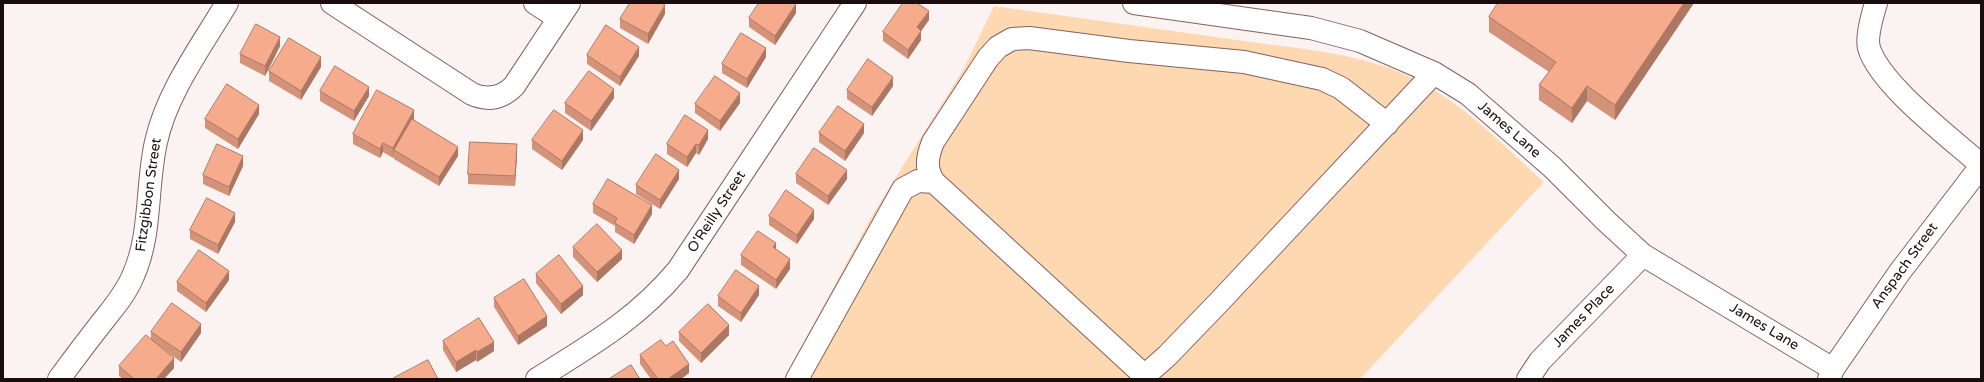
<!DOCTYPE html>
<html>
<head>
<meta charset="utf-8">
<style>
  body { margin:0 }
  #map { position:relative; width:1984px; height:382px; overflow:hidden; background:#fbf2f2; font-family:"Varela Round",sans-serif }
  canvas { display:block }
  .frame { position:absolute; inset:0; border:4px solid #1b0c0d; pointer-events:none }
</style>
</head>
<body>
<div id="map">
<canvas width="1984" height="382"></canvas>
<div class="frame"></div>
</div>
<script>
const context = document.querySelector('canvas').getContext('2d');
context.lineJoin = 'round';
function paint(path, color) { context.fillStyle = color; context.fill(path, 'evenodd'); }
function strokePath(path, color, width, dash) { context.strokeStyle = color; context.lineWidth = width; context.lineCap = dash ? 'butt' : 'round'; context.setLineDash(dash || []); context.stroke(path); }
function write(font, color, halo, rows, align = 'center') {
  context.font = font + ' "Varela Round",sans-serif'; context.lineWidth = 4; context.setLineDash([]); context.textBaseline = 'middle'; context.strokeStyle = halo; context.fillStyle = color; for (const [text, x, y, turn = 0] of rows) {
    context.save(); context.translate(x, y); context.rotate((+turn || 0) * Math.PI / 180); context.textAlign = isNaN(turn) ? turn : align; if (halo) context.strokeText(text, 0, 0); context.fillText(text, 0, 0); context.restore();
  }
}
paint(new Path2D(`
  M994,6C1075,17 1156,29 1237,40C1298,49 1366,52 1422,83C1468,108 1505,147 1544,182L1360,379H784L873,214L963,70Z`), '#fed8b0');
const minor = new Path2D(`
  M332,3L472,94C488,101 502,98 514,86L569,3
  M535,3L558,18
  M1134,3L1311,28L1360,41L1434,73L1468,94L1552,167L1606,221L1643,255L1833,369
  M1876,3C1873,13 1866,38 1869,48C1880,85 1951,138 1981,165
  M1145,376L934,182C925,169 927,157 933,142L988,58L998,47L1012,39L1029,38L1129,51L1244,62L1322,79L1341,88L1387,124
  M59,379C73,360 88,340 103,321C114,307 126,293 133,276C152,234 146,186 156,142C167,92 201,47 227,3
  M537,379C591,345 636,320 678,270L855,3
  M797,379L903,189L918,181L934,182
  M1141,379L1167,356L1220,301L1434,73
  M1528,379L1540,361L1643,255
  M1829,379L1833,369L1899,273L1981,166`);
strokePath(minor, '#856061', 24);
strokePath(minor, '#fff', 22);
paint(new Path2D(`
  M1694,3L1615,120L1587,101L1572,123L1539,100V85L1549,72L1489,32V17Z
  M796,13L775,45L749,27V18Z
  M665,14L648,44L620,28V19Z
  M929,20L921,30V40L908,59L883,41V32Z
  M280,46L265,76L240,63V54Z
  M587,55L639,56L620,86L587,64Z
  M766,57L747,88L722,73V64Z
  M321,67L301,100L269,81V71Z
  M893,86L872,116L847,99V90Z
  M320,91L369,96L354,121L320,101Z
  M614,98L591,131L565,113V103Z
  M740,103L720,131L695,113V104Z
  M259,114L238,149L205,128V119Z
  M414,120L458,156L439,186L394,159V157L393,158L383,152L380,158L353,144V134Z
  M819,133H864L845,161L819,142Z
  M708,139L699,155L696,153L687,167L667,154V144Z
  M532,140H583L562,170L532,149Z
  M517,154L515,186L468,184V174Z
  M243,166L229,196L203,184V175Z
  M796,174L847,179L828,205L796,183Z
  M679,179L660,209L636,194V185Z
  M593,204L652,214L634,244L615,232V226L593,213Z
  M769,216L814,219L797,244L769,225Z
  M235,222L218,254L190,239V230Z
  M573,247L622,259L597,282L573,257Z
  M776,249L790,269L776,289L741,265V255Z
  M536,274L583,295L561,314L536,283Z
  M229,280L206,312L177,291V282Z
  M759,295L741,322L718,306V296Z
  M494,298L547,326L518,345L494,307Z
  M151,332L201,333L181,362L159,346L174,368L164,379H123L119,376V366L151,340Z
  M679,332L729,335L701,363L679,341Z
  M443,341L494,351L477,362L476,360L456,372L443,350Z
  M666,346L689,373L681,379H651L640,364V355Z`), '#d49379');
paint(new Path2D(`
  M1684,3H1694L1615,120V105Z
  M796,4V13L775,45V36Z
  M665,5V14L648,44V34Z
  M929,11V20L917,37V27Z
  M921,31V40L908,59V50Z
  M280,37V46L265,76V66Z
  M639,47V56L620,86V77Z
  M766,48V57L747,88V79Z
  M321,57V67L301,100V91Z
  M893,77V86L872,116V107Z
  M1587,86V101L1572,123V108Z
  M369,87V96L354,121V111Z
  M614,89V98L591,131V121Z
  M740,93V103L720,131V121Z
  M259,105V114L238,149V139Z
  M414,110V120L397,152L394,150L393,158V148Z
  M864,124V133L845,161V151Z
  M583,130V140L562,170V161Z
  M708,130V139L699,155V145Z
  M383,143V152L380,158V149Z
  M517,144V154L515,186V176Z
  M696,144V153L687,167V157Z
  M458,147V156L439,186V177Z
  M243,156V166L229,196V187Z
  M679,170V179L660,209V200Z
  M847,170V179L828,205V196Z
  M652,205V214L634,244V235Z
  M814,210V219L797,244V235Z
  M235,213V222L218,254V245Z
  M776,243V252L773,247Z
  M622,250V259L597,282V272Z
  M790,259V269L776,289V280Z
  M229,271V280L206,312V303Z
  M583,286V295L561,314V304Z
  M759,286V295L741,322V313Z
  M547,316V326L518,345V336Z
  M201,324V333L181,362V352Z
  M729,325V335L701,363V353Z
  M494,342V351L477,362V352Z
  M476,350V360L456,372V362Z
  M174,358V368L164,379H156Z
  M689,364V373L681,379H668Z`), '#ac7863');
const building = new Path2D(`
  M630,3H662L665,5L648,34L620,19Z
  M759,3H795L796,4L775,36L749,18Z
  M903,3H917L929,11L917,27L921,31L908,50L883,32Z
  M1498,3H1684L1615,105L1587,86L1572,108L1539,85L1556,62L1489,17Z
  M256,24L280,37L265,66L240,54Z
  M606,25L639,47L620,77L587,55Z
  M741,33L766,48L747,79L722,64Z
  M289,38L321,57L301,91L269,71Z
  M868,59L893,77L872,107L847,90Z
  M335,66L369,87L354,111L320,91Z
  M589,71L614,89L591,121L565,103Z
  M715,76L740,93L720,121L695,104Z
  M227,84L259,105L238,139L205,119Z
  M377,90L414,110L393,148L383,143L380,149L353,134Z
  M838,106L864,124L845,151L819,133Z
  M554,110L583,130L562,161L532,140Z
  M685,115L708,130L699,145L696,144L687,157L667,144Z
  M412,119L458,147L439,177L394,150Z
  M470,142L517,144L515,176L468,174Z
  M217,144L243,156L229,187L203,175Z
  M814,148L847,170L828,196L796,174Z
  M656,154L679,170L660,200L636,185Z
  M608,179L652,205L634,235L615,223L617,218L593,204Z
  M786,190L814,210L797,235L769,216Z
  M207,198L235,213L218,245L190,230Z
  M597,224L622,250L597,272L573,247Z
  M758,231L776,243L773,247L790,259L776,280L741,255Z
  M199,250L229,271L206,303L177,282Z
  M559,255L583,286L561,304L536,274Z
  M736,270L759,286L741,313L718,296Z
  M524,279L547,316L518,336L494,298Z
  M172,303L201,324L181,352L151,332Z
  M708,304L729,325L701,353L679,332Z
  M479,318L494,342L477,352L476,350L456,362L443,341Z
  M146,335L174,358L156,379H134L119,366Z
  M661,340L666,346L673,341L689,364L668,379H658L640,355Z
  M428,360L438,379H395L394,378Z
  M631,365L640,379H609Z`);
paint(building, '#f6ab8d');
strokePath(building, '#ac7863', 1);
write('14px', '#1b0c0d', '#fff', [
  ["James Lane",1509,130,41],
  ["Fitzgibbon Street",149,195,-82],
  ["O'Reilly Street",717,212,-57],
  ["Anspach Street",1905,266,-54],
  ["James Place",1584,316,-46],
  ["James Lane",1764,327,31]
]);
</script>
</body>
</html>
